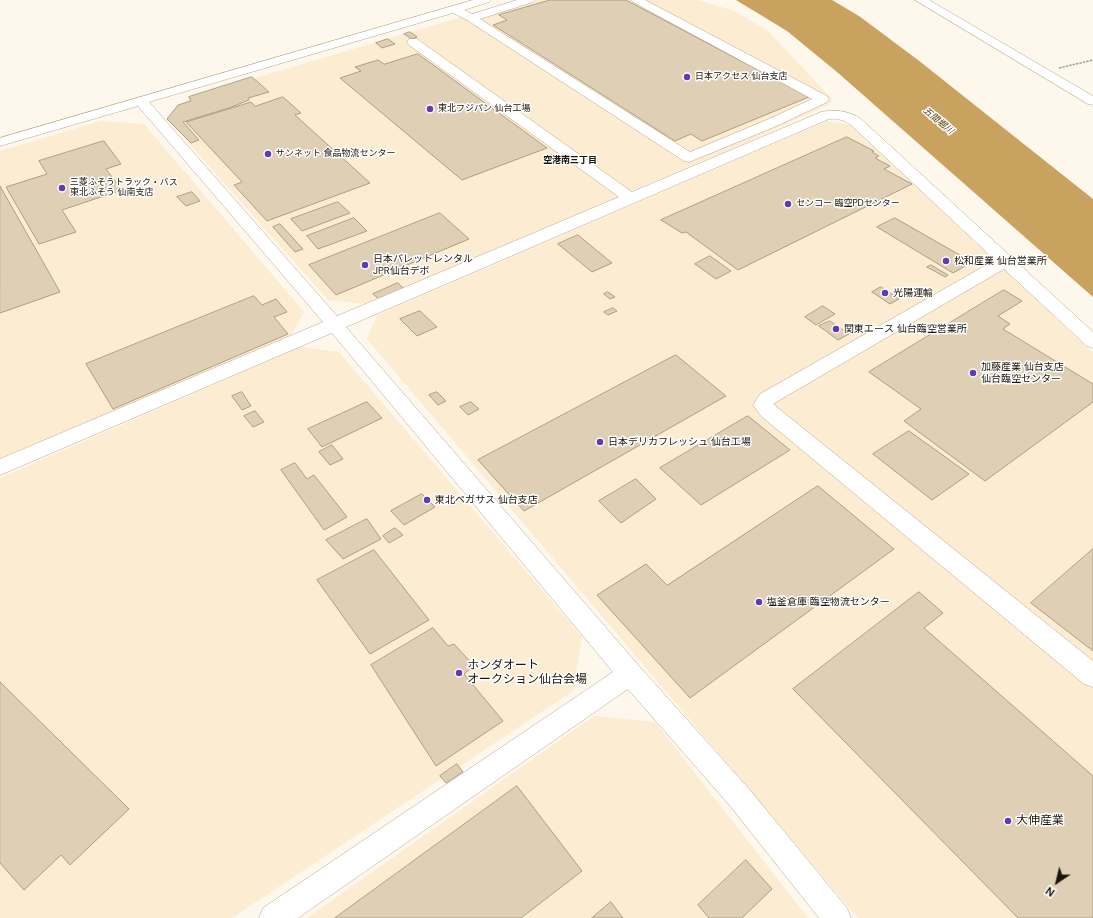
<!DOCTYPE html>
<html>
<head>
<meta charset="utf-8">
<style>
  body { margin:0 }
  #map { position:relative; width:1093px; height:918px; overflow:hidden; background:#fef7ec; font-family:"DM Sans",sans-serif }
  canvas { display:block }
  .north { position:absolute; left:1037px; top:862px; width:40px; height:40px; -webkit-text-stroke:3px #fff; paint-order:stroke; rotate:215deg; font-size:11px; font-weight:700; line-height:16px; text-align:center; color:#1a150b }
  .north::after { content:''; display:block; margin:auto; width:14px; height:18px; background:#1a150b; clip-path:polygon(50% 0,100% 100%,50% 72%,0 100%) }
</style>
</head>
<body>
<div id="map">
<canvas width="1093" height="918"></canvas>
<div class="north">N</div>
</div>
<script>
const context = document.querySelector('canvas').getContext('2d');
context.lineJoin = 'round';
function paint(path, color) { context.fillStyle = color; context.fill(path, 'evenodd'); }
function strokePath(path, color, width, dash) { context.strokeStyle = color; context.lineWidth = width; context.lineCap = dash ? 'butt' : 'round'; context.setLineDash(dash || []); context.stroke(path); }
function write(font, color, halo, rows, align = 'center') {
  context.font = font + ' "DM Sans","Noto Sans JP",sans-serif'; context.lineWidth = 3; context.setLineDash([]); context.textBaseline = 'middle'; context.strokeStyle = halo; context.fillStyle = color; for (const [text, x, y, turn = 0] of rows) {
    context.save(); context.translate(x, y); context.rotate((+turn || 0) * Math.PI / 180); context.textAlign = isNaN(turn) ? turn : align; if (halo) context.strokeText(text, 0, 0); context.fillText(text, 0, 0); context.restore();
  }
}
paint(new Path2D(`
  M519,0H698L734,11L768,31L833,100L828,105L738,146L365,304L328,300L169,121L188,98Z
  M101,121L144,124L304,312L290,337L0,458V151Z
  M827,121L851,125L1093,353V918H858L367,339L377,315Z
  M300,347L339,352L582,637L573,691L232,918H0V478Z
  M594,716L655,722L808,918H307Z`), '#fcecd1');
paint(new Path2D(`
  M736,0H832L859,16L918,60L1093,199V297L837,72L787,31Z`), '#c8a25e');
const building = new Path2D(`
  M550,0H626L809,97L702,141L691,134L675,141L493,25L507,20L499,15Z
  M410,32L417,37L412,39L404,34Z
  M388,39L395,44L382,48L376,43Z
  M418,54L547,148L462,180L340,78L361,71L355,67L378,60L384,64Z
  M252,77L269,92L248,98L249,100L229,108L183,122L199,140L191,143L167,119L178,105L191,101L189,97Z
  M283,97L301,113L295,115L370,183L267,221L234,185L242,182L186,122L251,102L255,106Z
  M847,137L874,151L872,152L879,156L875,158L890,166L884,169L912,184L738,270L686,232L682,233L661,220Z
  M104,141L121,164L106,169L122,190L62,210L76,232L39,244L6,187L47,174L39,161Z
  M0,186L60,292L0,313Z
  M192,192L200,201L186,206L177,197Z
  M338,202L350,213L302,231L291,219Z
  M440,213L469,239L336,295L309,265Z
  M354,218L367,231L318,249L307,236Z
  M895,218L972,262L953,273L877,227Z
  M280,224L303,249L295,252L273,227Z
  M578,235L612,263L592,272L558,244Z
  M710,256L731,271L716,279L695,264Z
  M931,265L948,275L945,277L927,267Z
  M398,283L405,290L380,300L373,294Z
  M881,287L899,299L890,304L872,292Z
  M1004,290L1022,301L998,316L1010,324L1003,329L1093,384V402L985,481L904,421L921,409L869,372Z
  M608,292L615,297L610,299L604,294Z
  M254,296L262,305L276,299L287,312L274,317L288,334L113,409L86,364Z
  M823,306L835,314L816,325L805,317Z
  M613,308L617,311L608,315L604,312Z
  M420,311L437,327L417,336L400,319Z
  M830,321L849,334L838,340L819,326Z
  M676,355L726,396L524,511L478,460Z
  M242,392L251,406L242,410L232,396Z
  M437,392L446,401L438,405L429,395Z
  M367,402L382,418L322,447L308,429Z
  M471,402L479,409L468,415L460,407Z
  M255,411L264,422L253,427L244,416Z
  M748,416L790,450L701,505L660,468Z
  M909,431L969,474L932,500L873,454Z
  M332,445L343,459L330,465L319,452Z
  M295,463L307,479L314,475L347,517L324,530L281,470Z
  M636,479L656,499L621,523L599,501Z
  M818,486L894,549L690,698L597,595L646,564L667,585Z
  M422,494L435,507L404,525L391,511Z
  M367,519L381,539L343,559L326,540Z
  M395,528L403,535L389,543L383,536Z
  M1093,549V651L1031,603Z
  M374,550L429,620L370,654L317,580Z
  M919,592L943,613L924,628L1093,776V918H1018L793,689Z
  M433,628L448,646L454,644L474,666L464,674L503,721L436,766L371,665Z
  M0,682L129,809L70,865L61,855L24,890L0,863Z
  M457,764L463,772L446,783L440,776Z
  M517,786L582,871L521,918H335Z
  M746,860L772,889L742,918H709L698,905Z
  M611,902L623,918H592Z`);
paint(building, '#dfcfb4');
strokePath(building, '#ae9f85', 1);
const minor = new Path2D(`
  M473,0H491L489,2L464,10L472,14L517,0H535L533,2L480,19L690,152L769,119L812,99L633,2L631,0H645L827,96L829,99L827,102L779,125L689,162L684,161L467,20L453,13L149,102L337,316L619,197L409,45L407,42L409,39H417L632,192L821,112C836,109 849,111 861,119L1093,332V348L1087,346L1004,269L773,404L1093,661V687L1084,684L761,416L753,405L760,394L995,260L851,125C844,120 838,118 829,119L346,327L639,666L749,789L847,908L851,918H819L731,807L628,689L298,918H259L263,908L613,672L332,333L0,475V459L323,322L138,106L0,146V138Z
  M915,0H929L1093,96V105L1088,104Z`);
strokePath(minor, '#b6a78d', 1);
strokePath(new Path2D(`
  M1059,68L1093,60`), '#a59f94', 1.5, [2.5, 1]);
paint(minor, '#fff');
for (const [x, y, r, color] of [
  [687,77,4,"#5f3bb4"],
  [430,109,4,"#5f3bb4"],
  [268,154,4,"#5f3bb4"],
  [62,188,4,"#5f3bb4"],
  [788,204,4,"#5f3bb4"],
  [946,261,4,"#5f3bb4"],
  [365,265,4,"#5f3bb4"],
  [885,293,4,"#5f3bb4"],
  [836,329,4,"#5f3bb4"],
  [973,373,4,"#5f3bb4"],
  [600,442,4,"#5f3bb4"],
  [427,500,4,"#5f3bb4"],
  [759,602,4,"#5f3bb4"],
  [459,673,4,"#5f3bb4"],
  [1008,821,4,"#5f3bb4"]
]) { const dot = new Path2D(); dot.arc(x, y, r, 0, 2 * Math.PI); context.fillStyle = color; context.fill(dot); strokePath(dot, '#fff', 1.5); }
write('9px', '#1a150b', '#fff', [
  ["日本アクセス 仙台支店",695,77],
  ["東北フジパン 仙台工場",438,109],
  ["サンネット 食品物流センター",276,154],
  ["三菱ふそうトラック・バス",70,183],
  ["東北ふそう 仙南支店",70,193],
  ["センコー 臨空PDセンター",796,204]
], 'left');
write('italic 9px', '#523800', '#fff', [
  ["五間堀川",938,121,40]
]);
write('bold 9px', '#1a150b', '#fff', [
  ["空港南三丁目",570,161]
]);
write('10px', '#1a150b', '#fff', [
  ["日本パレットレンタル",373,259],
  ["JPR仙台デポ",373,271],
  ["松和産業 仙台営業所",954,261],
  ["光陽運輸",893,293],
  ["関東エース 仙台臨空営業所",844,329],
  ["加藤産業 仙台支店",981,367],
  ["仙台臨空センター",981,379],
  ["日本デリカフレッシュ 仙台工場",608,442],
  ["東北ペガサス 仙台支店",435,500],
  ["塩釜倉庫 臨空物流センター",767,602]
], 'left');
write('12px', '#1a150b', '#fff', [
  ["ホンダオート",467,666],
  ["オークション仙台会場",467,680],
  ["大伸産業",1016,821]
], 'left');
</script>
</body>
</html>
